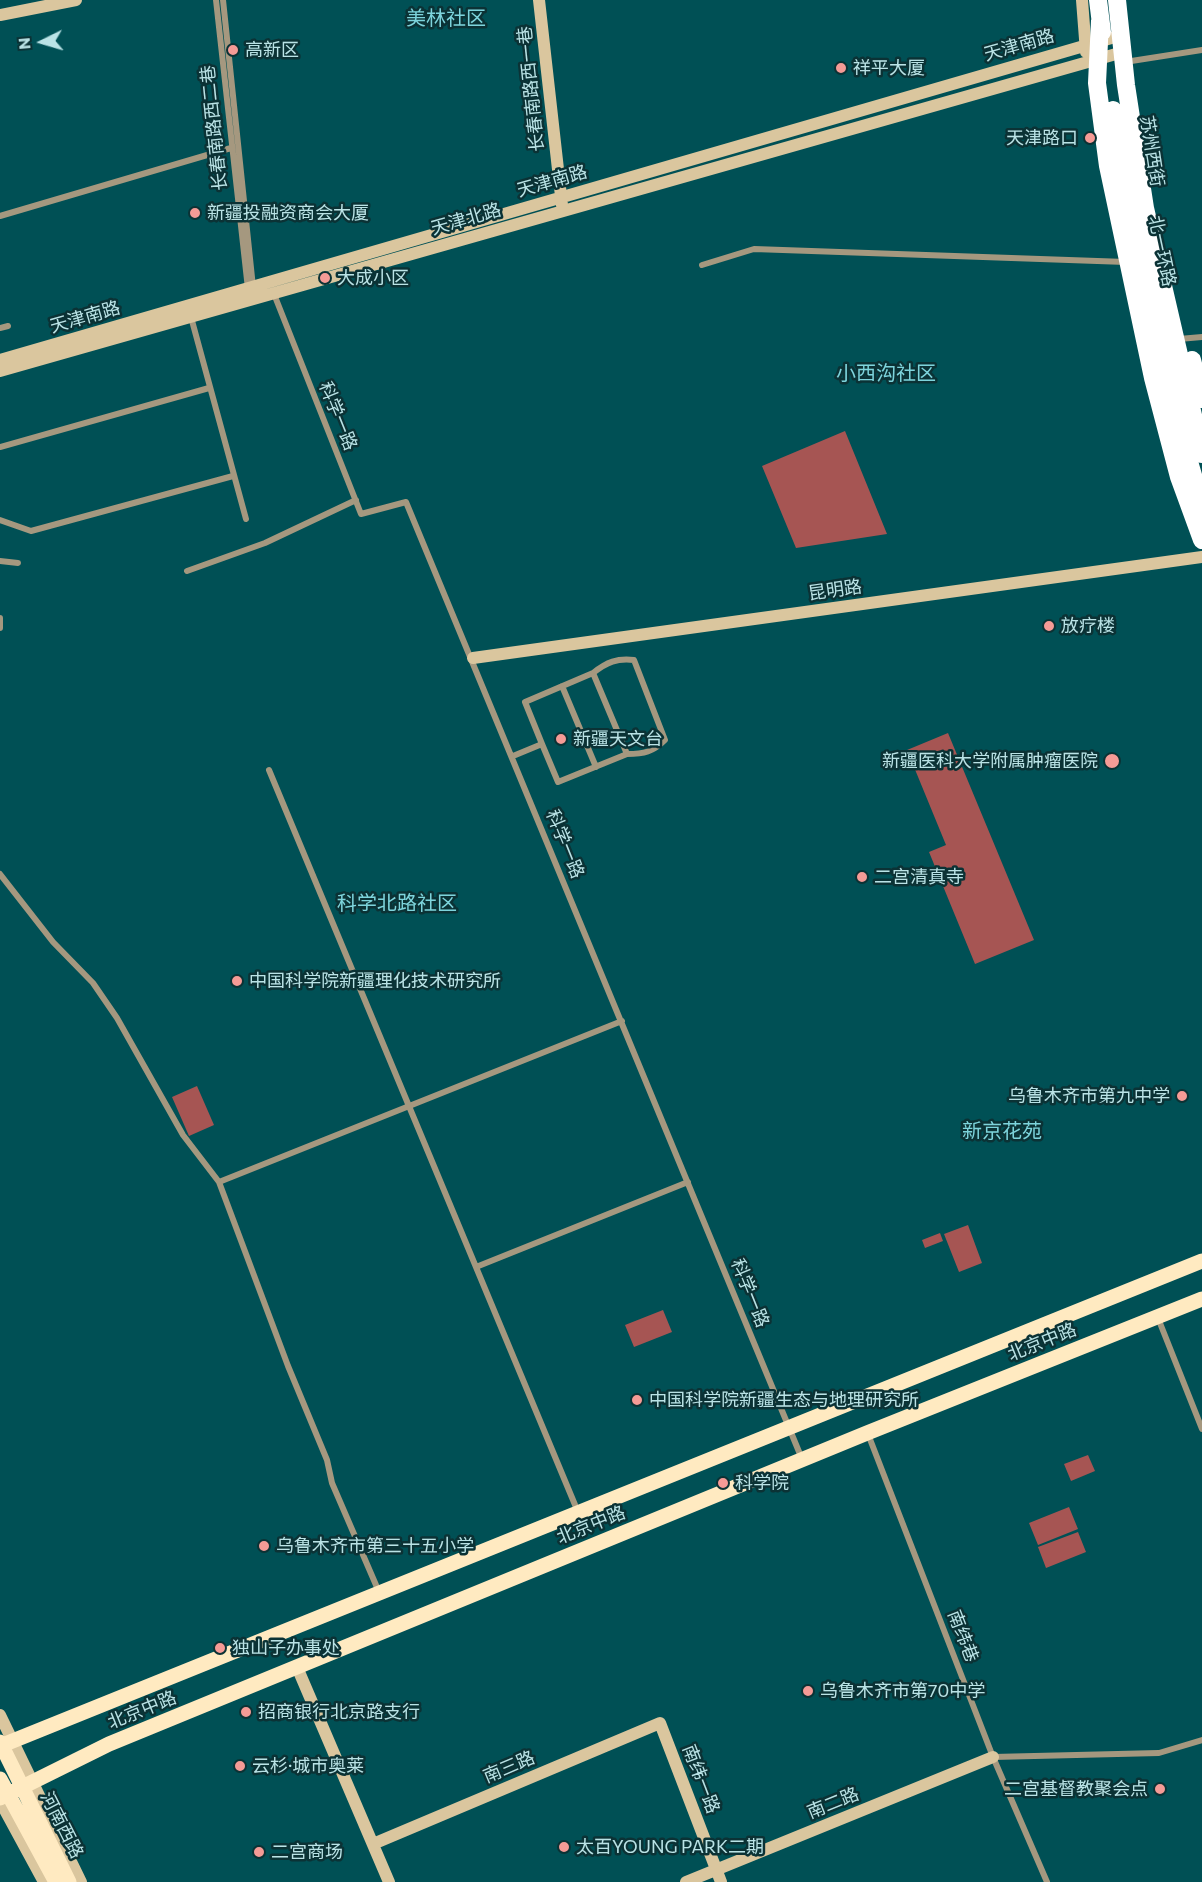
<!DOCTYPE html>
<html>
<head>
<meta charset="utf-8">
<style>
  body { margin:0 }
  #map { position:relative; width:1202px; height:1882px; overflow:hidden; background:#005055; font-family:Commissioner,sans-serif }
  canvas { display:block }
  .north { position:absolute; left:12px; top:12px; width:60px; height:60px; -webkit-text-stroke:4px #0b3235; paint-order:stroke; rotate:265deg; font-size:16px; font-weight:700; line-height:24px; text-align:center; color:#bae3e6 }
  .north::after { content:''; display:block; margin:auto; width:21px; height:27px; background:#bae3e6; clip-path:polygon(50% 0,100% 100%,50% 72%,0 100%) }
</style>
</head>
<body>
<div id="map">
<canvas width="1202" height="1882"></canvas>
<div class="north">N</div>
</div>
<script>
const context = document.querySelector('canvas').getContext('2d');
context.lineJoin = 'round';
function paint(path, color) { context.fillStyle = color; context.fill(path, 'evenodd'); }
function strokePath(path, color, width, dash) { context.strokeStyle = color; context.lineWidth = width; context.lineCap = dash ? 'butt' : 'round'; context.setLineDash(dash || []); context.stroke(path); }
function write(font, color, halo, rows, align = 'center') {
  context.font = font + ' Commissioner,"Noto Sans SC",sans-serif'; context.lineWidth = 5; context.setLineDash([]); context.textBaseline = 'middle'; context.strokeStyle = halo; context.fillStyle = color; for (const [text, x, y, turn = 0] of rows) {
    context.save(); context.translate(x, y); context.rotate((+turn || 0) * Math.PI / 180); context.textAlign = isNaN(turn) ? turn : align; if (halo) context.strokeText(text, 0, 0); context.fillText(text, 0, 0); context.restore();
  }
}
paint(new Path2D(`
  M845,431L887,534L796,548L762,466Z
  M948,733L1034,940L975,964L929,852L946,845L907,750Z
  M197,1086L214,1125L189,1136L172,1097Z
  M968,1225L982,1263L959,1272L944,1234Z
  M940,1233L943,1241L925,1248L922,1240Z
  M663,1310L672,1332L634,1347L625,1325Z
  M1088,1455L1095,1471L1071,1481L1064,1464Z
  M1069,1507L1078,1529L1038,1545L1029,1523Z
  M1078,1532L1086,1552L1046,1568L1038,1547Z`), '#a65553');
strokePath(new Path2D(`
  M216,0L248,289
  M223,0L253,287
  M1125,62L1202,50
  M0,216L231,148
  M702,265L754,249L1126,262
  M274,294L361,514L406,502L802,1459
  M191,317L246,519
  M0,328L8,326
  M1179,339L1202,337
  M0,447L209,388
  M0,520L31,531L233,476
  M0,561L18,563
  M187,571L265,543L356,500
  M0,618V628
  M593,673C607,662 617,658 634,660L665,740C653,752 644,754 627,754
  M562,686L596,767
  M513,756L542,744L525,702L593,673L627,754L558,782L542,744
  M269,770L578,1512
  M0,874L53,942L93,983L117,1018L183,1135L219,1182L288,1366L327,1460L332,1483L379,1592
  M219,1182L622,1021
  M476,1267L688,1182
  M1158,1318L1202,1429
  M868,1434L993,1757L1047,1882
  M993,1757L1159,1753L1202,1740`), '#a5987f', 6);
strokePath(new Path2D(`
  M539,0L562,205
  M1082,0L1086,52
  M0,15L76,0
  M0,360L1115,37
  M0,371L1116,54
  M473,658L1202,557
  M297,1667L389,1882
  M0,1715L81,1882
  M0,1801L44,1882
  M373,1844L660,1723L721,1882
  M686,1882L993,1757`), '#dac69e', 12);
strokePath(new Path2D(`
  M0,1742L69,1882
  M0,1746L1202,1261
  M0,1779L56,1882
  M0,1798L109,1744L867,1433L1202,1299`), '#ffeac1', 15);
strokePath(new Path2D(`
  M1098,0L1102,32
  M1117,0L1126,85L1145,208L1202,454
  M1100,21L1097,83L1108,166L1153,378L1179,477L1202,540
  M1113,110L1145,276L1185,448L1202,506
  M1192,360L1202,399`), '#fff', 18);
for (const [x, y, r, color] of [
  [233,50,6,"#f59b96"],
  [841,68,6,"#f59b96"],
  [1090,138,6,"#f59b96"],
  [195,213,6,"#f59b96"],
  [325,278,6,"#f59b96"],
  [1049,626,6,"#f59b96"],
  [561,739,6,"#f59b96"],
  [1112,761,8,"#f59b96"],
  [862,877,6,"#f59b96"],
  [237,981,6,"#f59b96"],
  [1182,1096,6,"#f59b96"],
  [637,1400,6,"#f59b96"],
  [723,1483,6,"#f59b96"],
  [264,1546,6,"#f59b96"],
  [220,1648,6,"#f59b96"],
  [808,1691,6,"#f59b96"],
  [246,1712,6,"#f59b96"],
  [240,1766,6,"#f59b96"],
  [1160,1789,6,"#f59b96"],
  [564,1847,6,"#f59b96"],
  [259,1852,6,"#f59b96"]
]) { const dot = new Path2D(); dot.arc(x, y, r, 0, 2 * Math.PI); context.fillStyle = color; context.fill(dot); strokePath(dot, '#0b3235', 2); }
write('18px', '#bae3e6', '#0b3235', [
  ["天津南路",1019,45,-16],
  ["长春南路西一巷",531,89,-96],
  ["长春南路西二巷",214,128,-96],
  ["苏州西街",1152,151,81],
  ["天津南路",552,181,-16],
  ["天津北路",466,219,-16],
  ["北一环路",1162,251,78],
  ["天津南路",85,317,-16],
  ["科学一路",338,416,68],
  ["昆明路",835,590,-8],
  ["科学一路",565,844,68],
  ["科学一路",750,1293,68],
  ["北京中路",1042,1342,-22],
  ["北京中路",591,1525,-22],
  ["南纬巷",963,1636,69],
  ["北京中路",142,1710,-22],
  ["南三路",509,1767,-23],
  ["南纬一路",701,1779,69],
  ["南二路",833,1803,-22],
  ["河南西路",62,1825,63]
]);
write('18px', '#bae3e6', '#0b3235', [
  ["高新区",245,50],
  ["祥平大厦",853,68],
  ["天津路口",1078,138,"right"],
  ["新疆投融资商会大厦",207,213],
  ["大成小区",337,278],
  ["放疗楼",1061,626],
  ["新疆天文台",573,739],
  ["新疆医科大学附属肿瘤医院",1098,761,"right"],
  ["二宫清真寺",874,877],
  ["中国科学院新疆理化技术研究所",249,981],
  ["乌鲁木齐市第九中学",1170,1096,"right"],
  ["中国科学院新疆生态与地理研究所",649,1400],
  ["科学院",735,1483],
  ["乌鲁木齐市第三十五小学",276,1546],
  ["独山子办事处",232,1648],
  ["乌鲁木齐市第70中学",820,1691],
  ["招商银行北京路支行",258,1712],
  ["云杉·城市奥莱",252,1766],
  ["二宫基督教聚会点",1148,1789,"right"],
  ["太百YOUNG PARK二期",576,1847],
  ["二宫商场",271,1852]
], 'left');
write('20px', '#7dd4dc', '#0b3235', [
  ["美林社区",446,18],
  ["小西沟社区",886,373],
  ["科学北路社区",397,903],
  ["新京花苑",1002,1131]
]);
</script>
</body>
</html>
